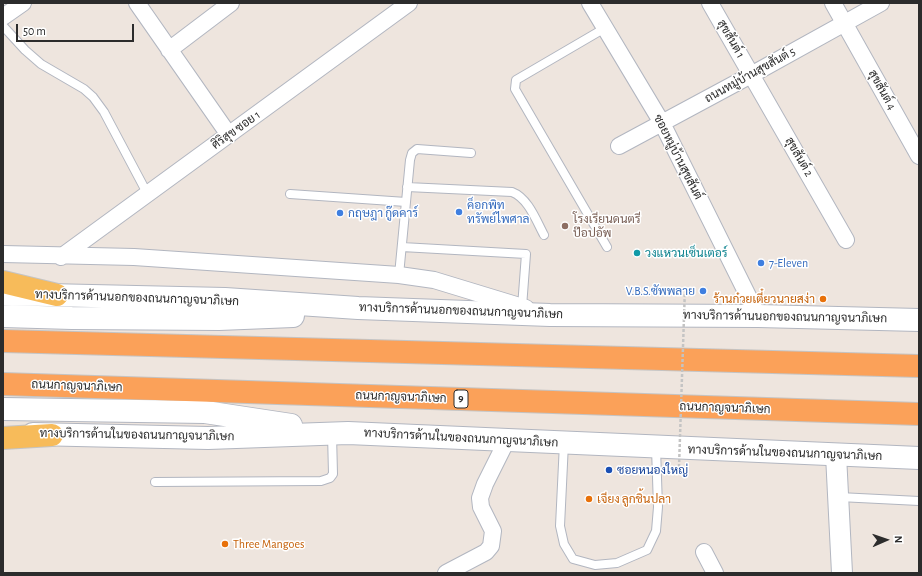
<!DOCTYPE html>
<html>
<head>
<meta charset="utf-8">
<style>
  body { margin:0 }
  #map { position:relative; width:922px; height:576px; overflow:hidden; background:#eee5de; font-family:"Alegreya Sans",sans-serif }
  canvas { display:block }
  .frame { position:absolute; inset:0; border:4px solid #2c2c2c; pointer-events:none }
  .north { position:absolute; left:866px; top:520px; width:40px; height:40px; -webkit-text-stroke:3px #fff; paint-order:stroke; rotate:88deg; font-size:11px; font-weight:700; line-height:16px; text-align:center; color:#2c2c2c }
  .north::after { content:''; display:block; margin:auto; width:14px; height:18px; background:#2c2c2c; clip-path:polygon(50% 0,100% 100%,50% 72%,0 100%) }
  .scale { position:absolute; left:16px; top:24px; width:118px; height:18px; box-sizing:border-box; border:2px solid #2c2c2c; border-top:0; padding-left:5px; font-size:12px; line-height:14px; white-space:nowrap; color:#2c2c2c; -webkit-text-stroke:3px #fff; paint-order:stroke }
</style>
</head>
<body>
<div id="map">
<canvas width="922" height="576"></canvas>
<div class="frame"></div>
<div class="north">N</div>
<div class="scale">50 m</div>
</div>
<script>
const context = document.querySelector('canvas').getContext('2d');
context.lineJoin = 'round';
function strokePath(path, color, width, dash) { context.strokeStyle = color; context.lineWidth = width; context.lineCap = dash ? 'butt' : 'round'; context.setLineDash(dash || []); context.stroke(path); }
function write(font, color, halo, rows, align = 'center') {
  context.font = font + ' "Alegreya Sans",Sarabun,sans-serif'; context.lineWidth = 3; context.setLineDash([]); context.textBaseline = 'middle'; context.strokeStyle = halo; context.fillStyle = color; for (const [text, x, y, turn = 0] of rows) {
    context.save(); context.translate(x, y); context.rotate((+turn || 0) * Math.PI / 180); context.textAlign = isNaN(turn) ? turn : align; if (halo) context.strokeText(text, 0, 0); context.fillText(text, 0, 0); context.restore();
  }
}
const service = new Path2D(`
  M3,26L25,50L41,64L84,89L93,97L104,112L147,193
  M605,28L516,80L515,89L607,247
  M407,187L512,192C528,198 536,220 544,235
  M290,194L406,202
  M402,247L526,254L522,307
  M399,275L410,160L412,153L417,149L471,153
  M564,443L560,526L564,544L573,559L595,565L617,563L647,550L656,531L658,507L656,448
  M155,482L321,481L330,478L333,474L332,434
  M839,497L919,501`);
const minor = new Path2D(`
  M137,3L229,135
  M590,3L662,123L758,316
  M710,3L846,240
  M833,3L919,156
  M3,17L23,3
  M169,50L231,3
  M619,146L751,75L881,3
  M3,254L134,257L399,275L434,280L526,308
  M61,257L409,3
  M704,552L715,573
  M446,573L486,552L491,546L493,531L481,507L480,498L485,484L507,440`);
const tertiary = new Path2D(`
  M836,455L842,573`);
const secondary = new Path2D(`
  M3,294L225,299L358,308L550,315L758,316L919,320
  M3,316L72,318L219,319L293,316
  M3,409L205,412L291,425
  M33,434L208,438L348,433L919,458`);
const primary = new Path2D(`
  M3,282L57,295
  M3,438L52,435`);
const trunk = new Path2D(`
  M3,341L919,366
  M3,384L919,414`);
strokePath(service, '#b2b6c0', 10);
strokePath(minor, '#b2b6c0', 18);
strokePath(tertiary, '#b2b6c0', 22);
strokePath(secondary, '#b2b6c0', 24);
strokePath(primary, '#c4c4c4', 24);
strokePath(trunk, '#c4c4c4', 24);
strokePath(service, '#fff', 8);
strokePath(minor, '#fff', 16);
strokePath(tertiary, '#fff', 20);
strokePath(secondary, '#fff', 22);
strokePath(primary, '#f7bb5a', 22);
strokePath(trunk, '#fba159', 22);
strokePath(new Path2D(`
  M679,467L685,287`), '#c4c4c4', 2.5, [3, 2]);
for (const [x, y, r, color] of [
  [459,212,4,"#3f7fe0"],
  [340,213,4,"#3f7fe0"],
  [565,226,4,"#8d6e63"],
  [637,253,4,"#0f9aa8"],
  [761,263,4,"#3f7fe0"],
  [703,291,4,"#3f7fe0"],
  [823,299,4,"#e8710a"],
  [609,470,4,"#1a4fb4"],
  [589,499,4,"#e8710a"],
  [225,544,4,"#e8710a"]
]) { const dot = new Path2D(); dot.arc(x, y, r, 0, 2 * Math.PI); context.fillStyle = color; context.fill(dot); strokePath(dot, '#fff', 1.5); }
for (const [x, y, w] of [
  [461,399,14]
]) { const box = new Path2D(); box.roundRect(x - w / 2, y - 9, w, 18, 3); context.fillStyle = '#fff'; context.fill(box); strokePath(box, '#2c2c2c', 1); }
write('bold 11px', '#2c2c2c', null, [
  ["9",461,399]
]);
write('12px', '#2c2c2c', '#fff', [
  ["สุขสันต์ 1",731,39,60],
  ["ถนนหมู่บ้านสุขสันต์ 5",750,75,-29],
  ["สุขสันต์ 4",882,90,61],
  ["ศิริสุข ซอย 1",236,130,-36],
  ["ซอยหมู่บ้านสุขสันต์",678,157,63],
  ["สุขสันต์ 2",799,157,60],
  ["ทางบริการด้านนอกของถนนกาญจนาภิเษก",137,298,2],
  ["ทางบริการด้านนอกของถนนกาญจนาภิเษก",461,311,2],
  ["ทางบริการด้านนอกของถนนกาญจนาภิเษก",785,317,1],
  ["ถนนกาญจนาภิเษก",77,386,2],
  ["ถนนกาญจนาภิเษก",401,397,2],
  ["ถนนกาญจนาภิเษก",725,408,2],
  ["ทางบริการด้านในของถนนกาญจนาภิเษก",137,435,1],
  ["ทางบริการด้านในของถนนกาญจนาภิเษก",461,438,3],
  ["ทางบริการด้านในของถนนกาญจนาภิเษก",785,453,2]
]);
write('12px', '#366cbe', '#fff', [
  ["ค็อกพิท",467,205],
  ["ทรัพย์ไพศาล",467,219],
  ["กฤษฎา กู๊ดคาร์",348,213],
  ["7-Eleven",769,263],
  ["V.B.S.ซัพพลาย",695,291,"right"]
], 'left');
write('12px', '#785e54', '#fff', [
  ["โรงเรียนดนตรี",573,219],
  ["ป๊อปอัพ",573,233]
], 'left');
write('12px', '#0d838f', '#fff', [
  ["วงแหวนเซ็นเตอร์",645,253]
], 'left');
write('12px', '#c56008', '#fff', [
  ["ร้านก๋วยเตี๋ยวนายสง่า",815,299,"right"],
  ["เจียง ลูกชิ้นปลา",597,499],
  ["Three Mangoes",233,544]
], 'left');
write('12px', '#164399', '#fff', [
  ["ซอยหนองใหญ่",617,470]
], 'left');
</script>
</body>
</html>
